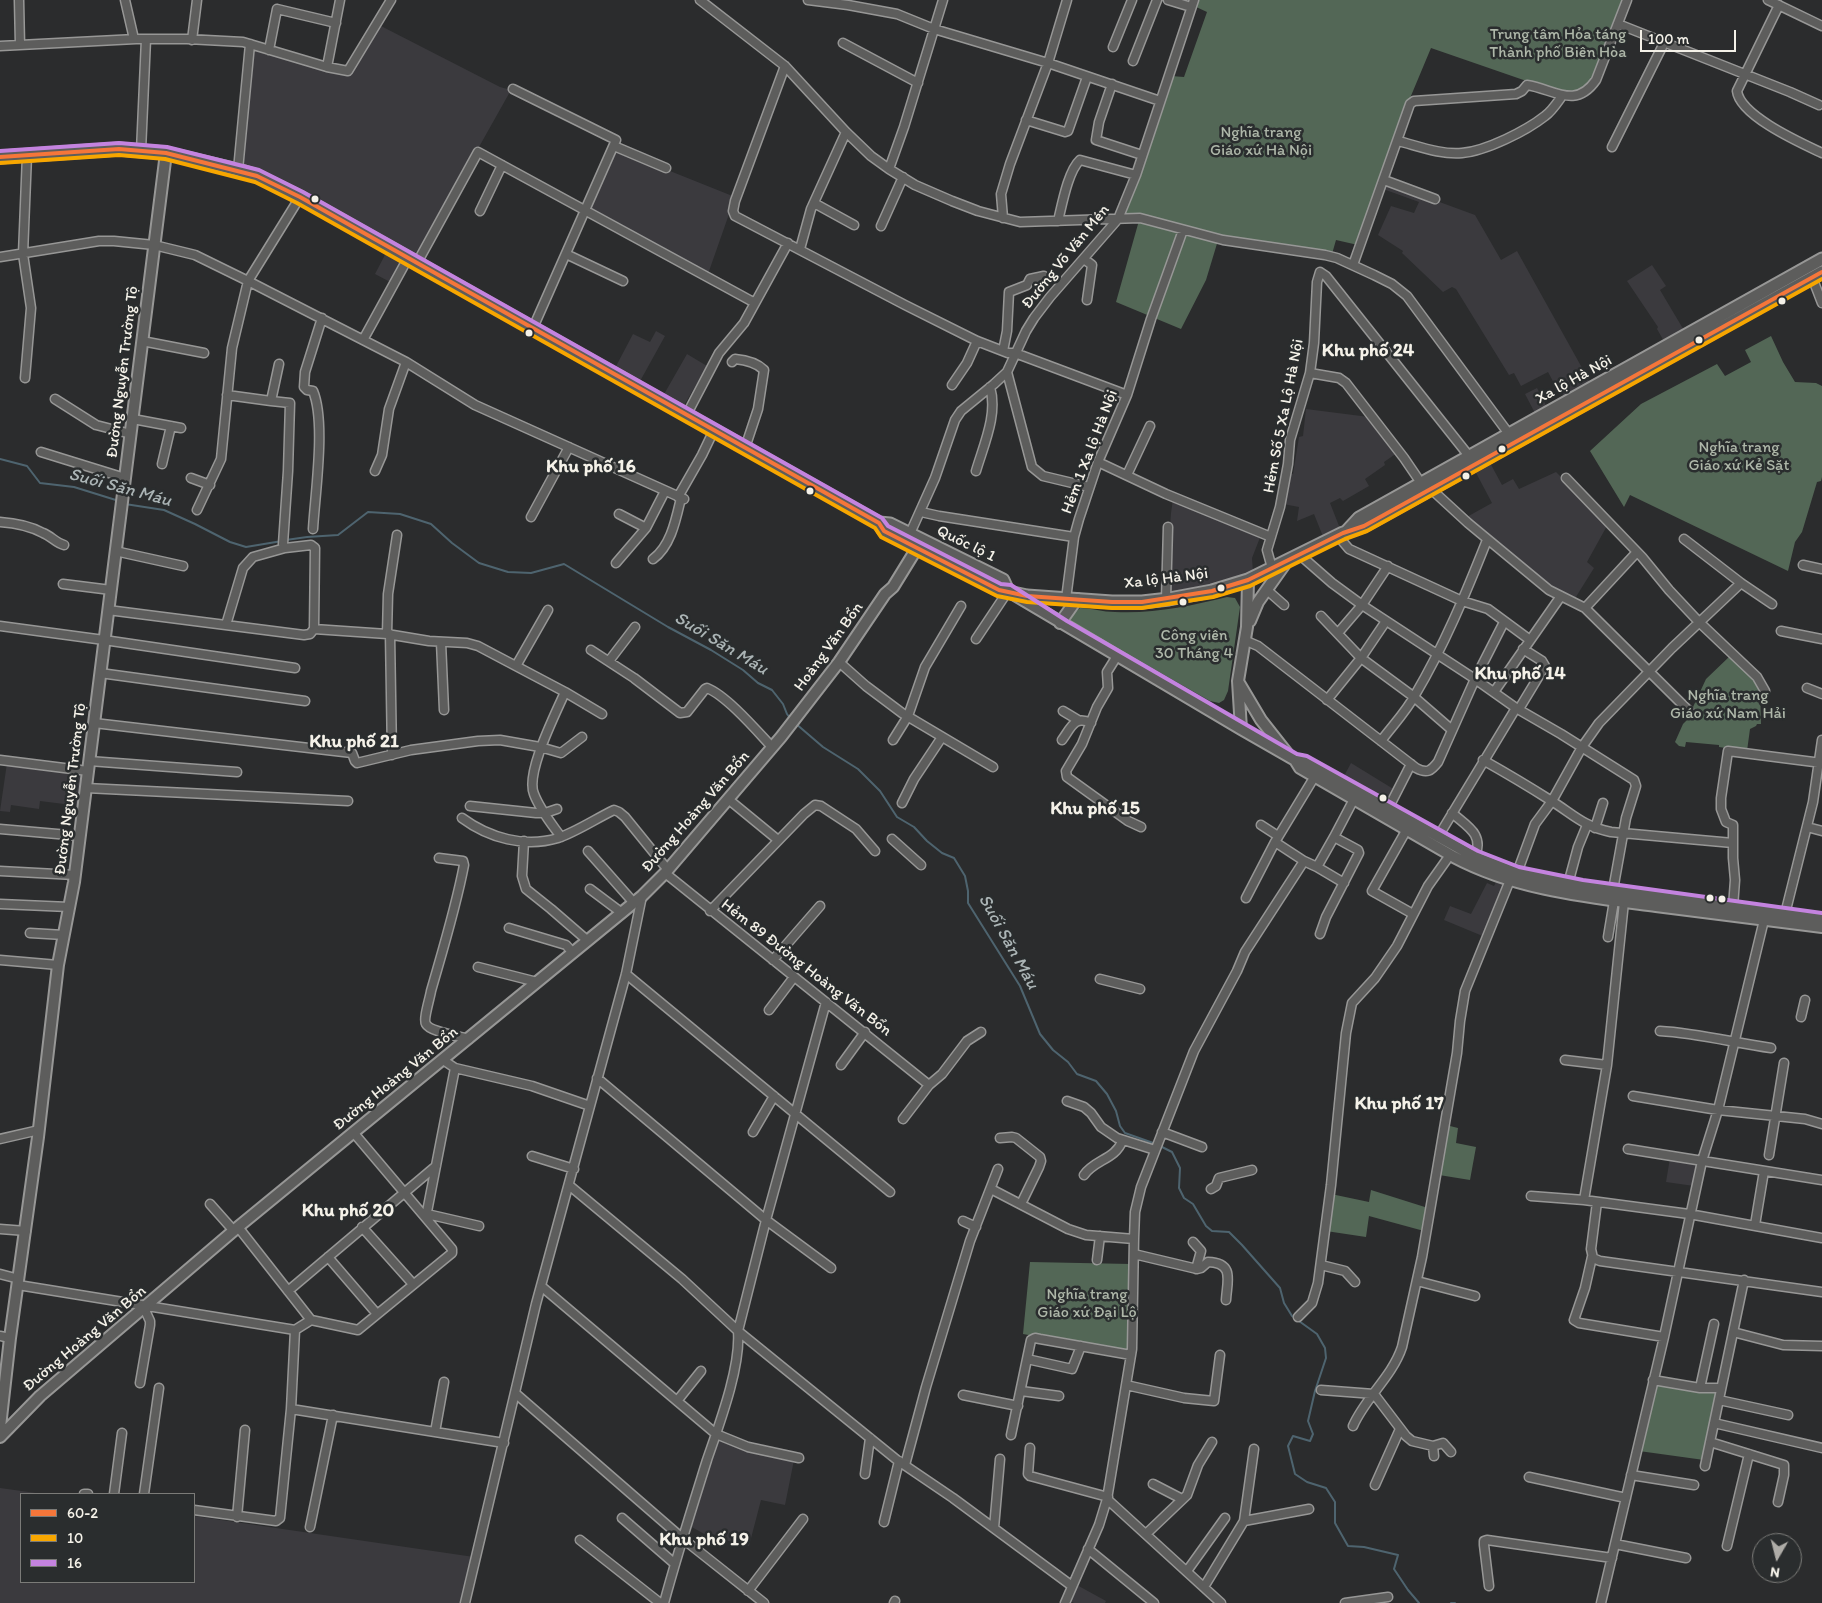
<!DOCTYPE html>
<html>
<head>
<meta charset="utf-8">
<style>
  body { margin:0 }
  #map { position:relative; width:1822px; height:1603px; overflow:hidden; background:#2b2c2d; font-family:Itim,sans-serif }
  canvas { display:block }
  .legend { position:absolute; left:20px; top:1493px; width:175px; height:90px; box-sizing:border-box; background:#2a2d2e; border:1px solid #7b7b78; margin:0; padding:6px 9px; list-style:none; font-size:15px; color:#f4f1e8 }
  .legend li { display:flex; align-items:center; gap:10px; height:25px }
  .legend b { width:25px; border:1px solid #7b7b78 }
  .north { position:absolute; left:1752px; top:1533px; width:50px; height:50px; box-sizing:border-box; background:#2a2d2e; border:1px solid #7b7b78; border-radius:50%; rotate:188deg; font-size:14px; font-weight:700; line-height:20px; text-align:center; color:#f4f1e8 }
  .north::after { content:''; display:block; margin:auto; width:18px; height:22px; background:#aeaca7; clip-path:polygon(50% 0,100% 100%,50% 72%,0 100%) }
  .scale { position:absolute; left:1640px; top:30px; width:96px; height:22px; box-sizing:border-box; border:2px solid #f4f1e8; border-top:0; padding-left:6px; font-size:15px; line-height:18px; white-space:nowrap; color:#f4f1e8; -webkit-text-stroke:4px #2a2d2e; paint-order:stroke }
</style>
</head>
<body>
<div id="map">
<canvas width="1822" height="1603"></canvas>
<ul class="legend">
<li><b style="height:6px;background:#f5763a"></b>60-2</li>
<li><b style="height:6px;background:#f7a600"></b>10</li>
<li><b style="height:6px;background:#c483df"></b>16</li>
</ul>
<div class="north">N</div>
<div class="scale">100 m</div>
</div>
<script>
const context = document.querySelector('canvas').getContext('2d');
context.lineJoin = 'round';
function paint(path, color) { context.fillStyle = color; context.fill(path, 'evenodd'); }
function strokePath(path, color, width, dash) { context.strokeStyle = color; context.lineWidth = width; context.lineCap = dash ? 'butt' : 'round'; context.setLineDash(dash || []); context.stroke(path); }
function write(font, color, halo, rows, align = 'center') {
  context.font = font + ' Itim,sans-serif'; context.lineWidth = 5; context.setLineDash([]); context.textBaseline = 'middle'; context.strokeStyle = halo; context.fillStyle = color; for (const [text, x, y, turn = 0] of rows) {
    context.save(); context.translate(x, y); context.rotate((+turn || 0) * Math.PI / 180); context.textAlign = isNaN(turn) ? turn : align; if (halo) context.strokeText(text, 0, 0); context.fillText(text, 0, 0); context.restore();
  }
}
paint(new Path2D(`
  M379,25L500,87L511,90L416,259L241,167L252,47L349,73Z
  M615,149L735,197L708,274L588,209Z
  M1385,182L1475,215L1501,260L1517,251L1591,384L1565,399L1558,384L1555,385L1548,372L1521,386L1514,373L1509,375L1456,289L1452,287L1443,292L1402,253L1403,251L1378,235L1391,206L1414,213L1419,202L1383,189Z
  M387,251L405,260L392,283L375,274Z
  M1652,265L1666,286L1660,290L1685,332L1665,343L1657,329L1658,327L1627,281Z
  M656,331L665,336L639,383L614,370L633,334L650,342Z
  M687,354L707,366L683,407L663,396Z
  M1537,388L1548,409L1536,415L1525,394Z
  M1306,409L1369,417L1397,453L1384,462L1385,465L1365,479L1369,486L1343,501L1340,498L1330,503L1341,531L1324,539L1314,514L1297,521L1299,507L1283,504L1289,473L1293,474L1299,437L1303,436Z
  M1489,461L1502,485L1513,479L1519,489L1556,472L1608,524L1587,562L1594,568L1574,600L1550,588L1465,518L1492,503L1474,469Z
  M1173,499L1261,535L1252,558L1253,573L1243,579L1165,595L1171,513Z
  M7,763L84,773L80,806L40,801L39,809L11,805L10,812L0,811Z
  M1351,763L1395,790L1388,804L1343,778Z
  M1497,880L1507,883L1485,937L1444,920L1450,906L1471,914L1487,883L1494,886Z
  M1670,1158L1699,1163L1694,1186L1666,1182Z
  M717,1437L794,1460L785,1505L761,1500L749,1546L708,1536L688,1525Z
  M0,1488L43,1494H21V1582H194V1516L474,1557L463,1603H0Z
  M1075,1584L1106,1601L1105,1603H1074L1068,1600Z`), '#3b3a3e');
paint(new Path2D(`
  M1196,0H1625L1594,79L1580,93L1564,94L1431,48L1408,103L1358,245L1336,240L1332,254L1219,237L1206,280L1181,329L1116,302L1140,217H1122L1171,76L1184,77L1207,12L1194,6Z
  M1771,336L1783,362L1795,382L1816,383L1822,386V477L1821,481L1817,482L1802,532L1795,542L1788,571L1630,495L1624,507L1590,451L1641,404L1717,364L1725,376L1751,362L1745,350Z
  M1227,597L1235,598L1240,607L1228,691L1224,700L1219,703L1210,701L1073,623L1070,619L1072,615L1080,608C1091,608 1103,612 1115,612C1153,614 1190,606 1227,597Z
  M1730,656L1755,679L1760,688L1761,724H1757L1756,726L1750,729L1747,751L1719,747V745L1686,742L1685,747L1679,746L1675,742L1683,724L1687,720L1706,679Z
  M1446,1125L1458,1128L1456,1143L1476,1147L1470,1180L1439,1175Z
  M1371,1190L1428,1208L1424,1231L1369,1216L1366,1237L1326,1231L1331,1194L1369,1202Z
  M1030,1262L1131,1264L1129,1353L1023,1334Z
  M1655,1383L1719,1391L1704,1460L1639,1451Z`), '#536756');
strokePath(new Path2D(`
  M0,459L27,466L40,483L74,487L119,501
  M125,504L164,510L195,524L230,542L246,547L282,541
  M286,540L307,537L338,535L368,512L400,514L431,524L452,543L479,563L508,572L531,573L564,564L668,627L711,650L743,670L758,683L772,690L783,704L787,714L790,718
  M795,723L823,747L858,769L880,791L897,817L914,827L927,841L942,853L954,858L965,876L968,891V903L1020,986L1040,1034L1053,1050L1068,1062L1077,1074L1096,1081L1107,1094L1116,1111L1120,1126L1125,1133L1156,1144
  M1160,1146L1172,1152L1180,1168L1179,1188L1184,1198L1193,1204L1206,1226L1212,1231L1229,1232L1242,1245L1280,1288L1284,1303L1292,1316L1317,1334L1325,1348L1326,1358L1315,1391L1308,1421L1313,1434L1310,1441L1293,1436L1288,1446L1295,1474L1307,1482L1326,1488L1335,1502V1523L1348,1546L1364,1547L1398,1555L1394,1569L1408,1590L1419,1603
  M1451,1603H1455`), '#4e646f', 2);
const minor = new Path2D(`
  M19,0L20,45
  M125,0L134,39
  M700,0L785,66L846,132L871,156L889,169L915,185L952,201L978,211L1020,222L1140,218L1223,240L1325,255L1337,258L1374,275L1392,284L1407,296L1509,434
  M808,0L848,5L897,14L934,29L1048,63L1160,101
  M1168,0L1191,7
  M1768,0L1822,26
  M1779,5L1737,91C1740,116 1801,143 1822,153
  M1618,24L1790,92L1819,105
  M192,40L197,0
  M843,43L918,83
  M0,46L136,39H187L243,42L327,67L348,71L391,0
  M1113,47L1132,0
  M269,50L277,9L336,23
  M1133,61L1157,0
  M785,66L735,201L733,211L735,216L905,305L977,341L1008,353H1015L1127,395
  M327,67L340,0
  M1112,84L1099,122L1096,140L1142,155
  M513,89L616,140L533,328
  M1026,120L1065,132L1068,131L1087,77
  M1398,141C1418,146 1441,155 1462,153C1486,151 1526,131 1545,116C1552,111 1557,103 1562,96
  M614,146L666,168
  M1612,147L1664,43
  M141,151L146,39
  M889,169L904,127L943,0
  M238,170L250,44
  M1384,180L1435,199
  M814,203L854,225
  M480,211L502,165
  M1003,218L1001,194L1010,164L1048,63L1067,0
  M1058,221C1062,205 1068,171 1080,160L1136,175
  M881,226L903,177
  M800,249L811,209L846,132
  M566,254L623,281
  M0,257L99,241H114L154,245L195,255L248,281L406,362L475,405L684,499
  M1084,259L1092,265L1087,300
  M417,263L478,152L755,303
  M1353,265L1410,104L1414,101L1516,94L1522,91L1527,85C1554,89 1575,110 1596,80L1627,0
  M1812,277L1822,303
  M363,340L408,258
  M142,341L204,353
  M1003,351L1007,331L1009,292L1027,285L1030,279L1044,276
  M732,362L735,359C746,360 757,363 764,370L758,409L745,448
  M279,364L271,401L290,403L288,471L283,544L285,548L311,545L315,548L314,629
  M1007,372L1032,467L1043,476L1089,487
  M1310,373L1339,378L1346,383L1404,458L1421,483
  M25,378L31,308L23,254L27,155
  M952,385L967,363L977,341
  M227,395L271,401
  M55,399L96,425L131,434
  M687,414L719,353L744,323L788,243
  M133,419L181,428
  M41,452L125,478
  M1098,462L1166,494L1271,537
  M162,464L171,426
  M375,471L382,455L389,409L406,362
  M976,471C984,444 998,414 990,387
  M1127,475L1150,426
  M191,478L210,485
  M1566,478L1642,557L1669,590L1699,622L1757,677L1765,691
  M1431,489L1468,523L1549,590L1585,608L1690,712
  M678,497L702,455L714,430
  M197,510L221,459L232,348L248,281L300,197
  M921,512L939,516L1074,537
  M619,514L646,528
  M531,517L569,447
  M0,522C15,523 30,526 43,533C51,536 56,543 64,545
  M313,529C315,494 326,422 313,391L307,390L304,387L305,372L322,318
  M1338,536L1349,549L1462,601L1488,609L1530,640
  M908,538L935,478L955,420L961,411L994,384L1007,372L1026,331L1034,318L1050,297L1118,219L1136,175L1194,0
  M1684,539L1741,583L1772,604
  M115,551L183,566
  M1300,555L1332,583L1362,605L1475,679L1516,708L1561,734L1634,780L1636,786L1626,818L1613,890
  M653,559C671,546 676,519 681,498
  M616,563L646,528L665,491
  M1803,565L1822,569
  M1272,568L1267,550L1280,507L1288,464L1290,440L1310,373L1314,343L1317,282L1320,272L1326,276L1469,456
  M63,584L111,590
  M1267,590L1284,605
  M1066,599L1074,537L1079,519L1098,462L1127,395L1151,319L1183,230
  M1166,599L1168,527
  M1585,608L1637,552
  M108,610L304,635L310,634L314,629L387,634L429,641L467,643L478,646L565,692L602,714
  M1321,616L1361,658L1414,697L1452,730
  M226,625L243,568L253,557L285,548
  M0,626L104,640L295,668
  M1781,631L1822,639
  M1338,633L1362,605L1388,566
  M387,634L388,594L397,535
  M390,634L392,755
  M976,639L1008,591
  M1244,640L1258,646L1416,768C1427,774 1431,771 1438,762L1475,679L1504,622
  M441,642L444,710
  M591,650L634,678L680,713L687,712L705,689L707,688C727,696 757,731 772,747
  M1117,656L1107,672L1108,688L1097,707L1082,744L1066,771L1067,777L1128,821L1141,827
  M609,661L635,627
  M839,662L866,686L902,713L993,767
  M516,666L548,610
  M100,673L305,701
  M1807,688L1822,694
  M1494,692L1561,596
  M1327,700L1361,658L1386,621
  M1519,709L1545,666L1542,661L1523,649
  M1063,711L1078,720
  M94,723L352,753L355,761L357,763L411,750L478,741L500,740L540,747L561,753L582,737
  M893,740L908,716L925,667L961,606
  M1062,740C1071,728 1074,715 1091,723
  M1381,741C1392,726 1406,712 1415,695C1444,646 1466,593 1487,540
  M0,760L88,771
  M1483,760C1506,773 1528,786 1550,800C1573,814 1582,826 1611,832L1733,843
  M89,761L237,772
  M86,788L348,801
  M728,799L778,840
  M902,803L914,779L942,737
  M470,806L536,813H545L557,809
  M1388,809L1411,764
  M1452,813C1468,827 1484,834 1475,857
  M462,818C489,838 525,848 558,838C576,832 597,818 614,810L619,812L625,817L668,870
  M1261,825L1278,836
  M1807,827L1822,831
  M1595,828L1603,803
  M0,829L80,836
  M1407,829L1372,891L1413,914
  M561,837C551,823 540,810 534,794C525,773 556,713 565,692
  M1438,837L1516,708
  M892,839L921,865
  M524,841L522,876L526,889L551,909L588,941
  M1275,842L1304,861
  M588,851L634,903
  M439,858L463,861L464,865C456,907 443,949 431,991C430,998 423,1019 426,1024C430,1032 460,1036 469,1039
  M1317,867L1344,883
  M0,871L75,875
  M665,873L929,1085
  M1517,873L1535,824L1552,801L1582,747L1599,723L1672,648L1741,583
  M1568,884L1578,847L1587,825
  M590,889L622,913
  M1246,898L1275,842L1315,776
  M0,904L69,907
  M1733,907L1735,880L1733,858V825L1726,822L1721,809V798L1728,751L1822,763
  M710,911L804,814L815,805L821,806L856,829L875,851
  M1785,914L1813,802L1822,740
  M509,928L566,945L573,953
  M30,933L64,935
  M1320,934L1326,917L1359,853L1358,850L1334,837
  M1608,937L1614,901
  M0,960L58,965
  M773,960L820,906
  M478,967L537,982
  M626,974L890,1192
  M1100,979L1140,989
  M769,1010L794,977
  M1801,1017L1805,1000
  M1660,1031C1697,1033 1735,1043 1771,1048
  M443,1060L455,1068L532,1086L590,1106
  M1565,1060L1607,1065
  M841,1065L865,1032
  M597,1078L766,1220L831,1268
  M1633,1096L1718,1110L1805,1119L1822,1124
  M1067,1101L1084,1107L1091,1113L1101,1127L1117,1138L1155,1150
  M903,1119L929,1085L942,1074L967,1041L981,1032
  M753,1132L774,1096
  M1162,1132L1202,1147
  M1000,1138L1012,1137L1016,1138L1040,1157L1041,1161L1039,1167L1021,1204
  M0,1139L39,1130
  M1628,1149L1822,1180
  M1769,1155L1784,1063
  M532,1156L574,1169
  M1084,1175C1094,1160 1116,1159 1122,1141
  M570,1186L682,1279L738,1331L897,1460L953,1498L1072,1586
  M991,1189L1068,1229L1086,1235L1134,1239
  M1211,1189L1216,1186L1219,1178L1252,1170
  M1531,1196L1584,1200L1689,1214L1822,1238
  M1584,1200L1607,1065L1624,902
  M1597,1202L1591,1249L1593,1258L1600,1261L1822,1292
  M210,1204L234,1231
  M427,1214L479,1226
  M426,1217L455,1068
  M963,1221L976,1227
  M1755,1225L1764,1171
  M238,1227L311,1320L358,1330L452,1253V1249L353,1132
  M362,1227L413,1284
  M0,1229L26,1231
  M1193,1242L1201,1251L1196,1269
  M1134,1254L1197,1269L1201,1268L1208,1262C1235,1263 1227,1281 1226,1300
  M328,1257L377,1314
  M1592,1257L1585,1288L1574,1320L1579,1323L1664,1337
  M1097,1260L1100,1236
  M1321,1265L1345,1271L1355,1282
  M0,1274L19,1279
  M1417,1281L1475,1296
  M18,1285L295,1330L311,1320
  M541,1286L716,1434L748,1447L799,1458
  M288,1291L436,1166
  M1298,1317L1312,1303L1318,1283L1331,1185L1346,1033L1352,1003L1375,978L1397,946L1428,886L1450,855
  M1733,1332L1783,1345L1822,1346
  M0,1336L10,1338
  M1027,1359L1072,1369L1081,1346
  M1653,1380L1700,1388H1721
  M140,1383L150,1325V1321L144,1308
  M1126,1385L1184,1398L1214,1401L1220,1355
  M1700,1388L1714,1324
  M1321,1390L1374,1394L1406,1436L1412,1441L1433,1446L1443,1443L1451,1452
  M1021,1391L1059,1396
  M515,1393L682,1538L764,1603
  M963,1395L1018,1406
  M1719,1400L1788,1415
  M677,1401L701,1371
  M291,1409L504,1443
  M1714,1423L1822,1448
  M1353,1426C1365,1398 1392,1377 1402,1347L1422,1257L1457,1053L1460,1021L1465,991L1510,880
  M435,1432L444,1382
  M1011,1435L1031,1340L1035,1338L1040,1339L1131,1355
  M1710,1442L1784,1465V1475L1778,1502
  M1433,1446L1434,1456
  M1030,1448L1028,1474L1030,1476L1108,1497
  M905,1465L926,1387L970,1241L998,1169
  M1705,1466L1744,1280
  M865,1474L870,1438
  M1631,1475L1694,1485
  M1529,1477L1626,1498
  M1153,1484L1182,1499
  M1375,1485L1400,1429
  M84,1494H88
  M114,1494L122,1433
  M144,1494L159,1388
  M1107,1499L1221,1603
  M194,1510L276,1521L280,1518L291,1409L295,1330
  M237,1517L245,1430
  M622,1518L675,1564
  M1244,1521L1309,1509
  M884,1522L899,1461
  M310,1527L333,1415
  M994,1528L1000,1459
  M1146,1534L1187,1495L1198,1465L1212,1442
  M580,1540L660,1603
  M1615,1544L1686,1558
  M1727,1546L1749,1454
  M1088,1549L1154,1603
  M1187,1571L1225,1518
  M1489,1586L1484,1545V1541L1487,1540L1612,1558
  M1204,1587L1244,1521L1254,1449
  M748,1591L803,1519
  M465,1603L536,1304L626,974L642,896
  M664,1603C677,1555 692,1508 707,1460C719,1425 741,1367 738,1331L766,1220L826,1002
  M894,1603L895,1601
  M1065,1603L1099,1525L1107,1499L1132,1349L1134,1239L1135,1212L1141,1187L1194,1051L1237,971L1245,952L1304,861L1317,867L1334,837L1354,799
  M1345,1603L1388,1597
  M1601,1603L1664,1337L1702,1161L1718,1110L1764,920`);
const major = new Path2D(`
  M1013,594L1241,729L1295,760L1304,761L1475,857L1517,873L1582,886L1822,919
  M1250,621L1258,602L1287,561
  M1060,623L1077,599
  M1239,683L1261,720L1287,753
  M1241,729L1238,681L1247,627L1248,580
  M1295,760L1300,768L1454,857C1516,890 1588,897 1656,906C1711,913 1767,920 1822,927
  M0,1427L10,1338L38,1137L58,965L74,882L166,153
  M0,1437L40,1396L238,1227L642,896L665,873L781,737L839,662L885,594L893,587L917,548`);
const highway = new Path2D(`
  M0,157L119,149L166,153L238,170L257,176L300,197L879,523L890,524L1003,580L1008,591
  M879,523L884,531L999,590L1027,596L1112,602H1142L1169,599L1212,591L1248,580L1343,533L1364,526L1822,272
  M1347,531L1359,518L1822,259`);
strokePath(minor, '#979796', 11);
strokePath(major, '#979796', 14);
strokePath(highway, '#979796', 15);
strokePath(minor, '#5d5d5c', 8);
strokePath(major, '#5d5d5c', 10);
strokePath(highway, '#5d5d5c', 11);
strokePath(new Path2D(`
  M0,157L119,149L166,153L257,176L300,197L879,523L884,531L999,590L1027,596L1112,602H1142L1212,591L1248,580L1343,533L1364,526L1822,272`), '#f5763a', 4);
strokePath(new Path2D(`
  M0,163L119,155L165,159L255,182L297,203L875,528L881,537L997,596L1027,602L1112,608H1142L1213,597L1250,586L1345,539L1367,531L1822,279`), '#f7a600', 4);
strokePath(new Path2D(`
  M0,151L119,143L167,147L259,170L303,192L882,518L888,526L1001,584L1011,585L1067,621L1297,754L1307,756L1478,851L1519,867L1583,880L1822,913`), '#c483df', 4);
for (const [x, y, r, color] of [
  [315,199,4.5,"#f4f1e8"],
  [1782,301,4.5,"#f4f1e8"],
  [529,333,4.5,"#f4f1e8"],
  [1699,340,4.5,"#f4f1e8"],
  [1502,449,4.5,"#f4f1e8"],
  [1466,476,4.5,"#f4f1e8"],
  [810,491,4.5,"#f4f1e8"],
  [1221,588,4.5,"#f4f1e8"],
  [1183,602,4.5,"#f4f1e8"],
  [1383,798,4.5,"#f4f1e8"],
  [1710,898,4.5,"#f4f1e8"],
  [1722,899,4.5,"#f4f1e8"]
]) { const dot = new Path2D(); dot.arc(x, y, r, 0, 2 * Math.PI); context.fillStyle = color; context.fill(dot); strokePath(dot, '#2a2d2e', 2); }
write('16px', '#aeb7a9', '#2a2d2e', [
  ["Trung tâm Hỏa táng",1558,35],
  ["Thành phố Biên Hòa",1558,53],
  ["Nghĩa trang",1261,133],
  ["Giáo xứ Hà Nội",1261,151],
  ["Nghĩa trang",1739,448],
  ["Giáo xứ Kẻ Sặt",1739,466],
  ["Công viên",1194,636],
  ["30 Tháng 4",1194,654],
  ["Nghĩa trang",1728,696],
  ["Giáo xứ Nam Hải",1728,714],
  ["Nghĩa trang",1087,1295],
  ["Giáo xứ Đại Lộ",1087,1313]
]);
write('16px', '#f4f1e8', '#2a2d2e', [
  ["Đường Võ Văn Mén",1066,257,-51],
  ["Đường Nguyễn Trường Tộ",123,372,-83],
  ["Xa lộ Hà Nội",1574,380,-29],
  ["Hẻm Số 5 Xa Lộ Hà Nội",1284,416,-79],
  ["Hẻm 1 Xa lộ Hà Nội",1090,452,-69],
  ["Quốc lộ 1",966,544,26],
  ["Xa lộ Hà Nội",1166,579,-7],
  ["Hoàng Văn Bổn",829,647,-54],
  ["Đường Nguyễn Trường Tộ",71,789,-83],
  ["Đường Hoàng Văn Bổn",696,812,-49],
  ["Hẻm 89 Đường Hoàng Văn Bổn",806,968,38],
  ["Đường Hoàng Văn Bổn",396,1079,-39],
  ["Đường Hoàng Văn Bổn",85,1339,-40]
]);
write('italic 18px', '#abb4b5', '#2a2d2e', [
  ["Suối Săn Máu",120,488,15],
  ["Suối Săn Máu",721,644,31],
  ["Suối Săn Máu",1008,942,61]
]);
write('bold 19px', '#f4f1e8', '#2a2d2e', [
  ["Khu phố 24",1368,351],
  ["Khu phố 16",591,467],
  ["Khu phố 14",1520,674],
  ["Khu phố 21",354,742],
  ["Khu phố 15",1095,809],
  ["Khu phố 17",1399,1104],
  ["Khu phố 20",348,1211],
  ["Khu phố 19",704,1540]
]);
</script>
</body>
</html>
